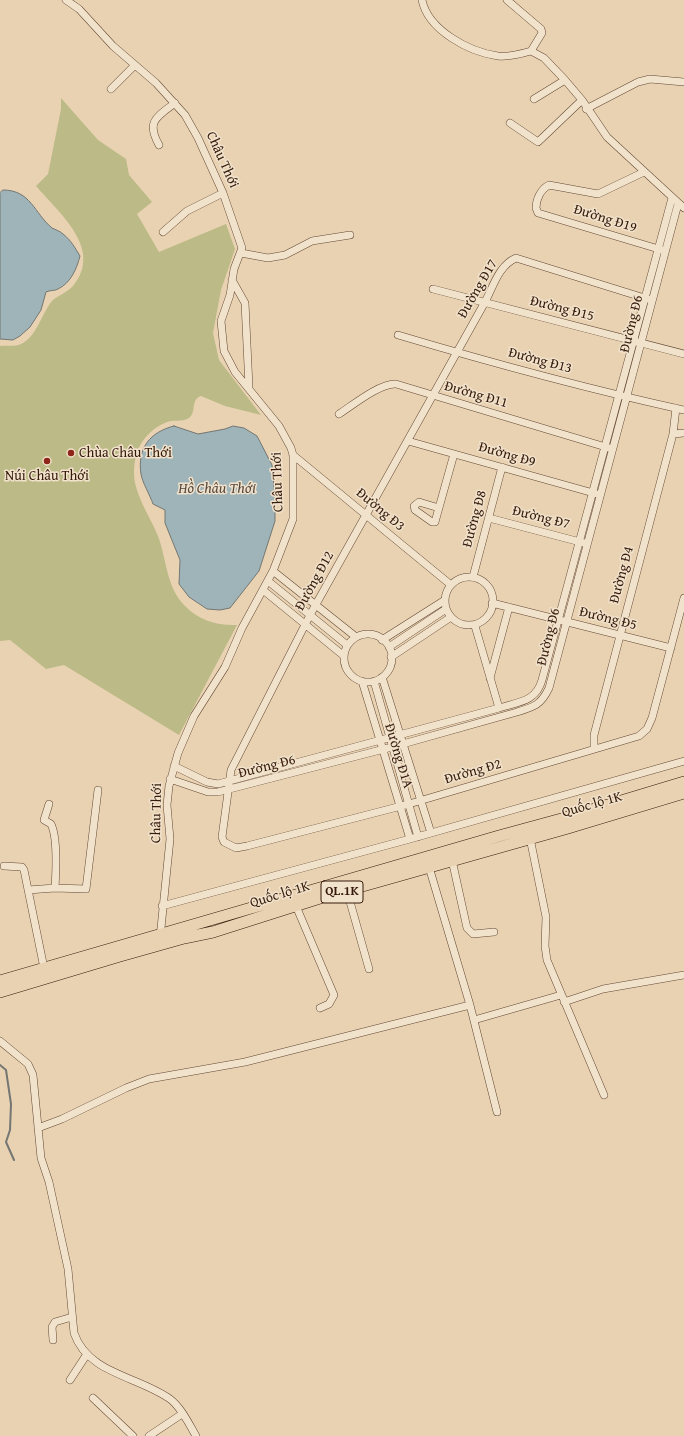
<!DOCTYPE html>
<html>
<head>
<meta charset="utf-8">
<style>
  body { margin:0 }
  canvas { display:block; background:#e9d2b1 }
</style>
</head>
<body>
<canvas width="684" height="1436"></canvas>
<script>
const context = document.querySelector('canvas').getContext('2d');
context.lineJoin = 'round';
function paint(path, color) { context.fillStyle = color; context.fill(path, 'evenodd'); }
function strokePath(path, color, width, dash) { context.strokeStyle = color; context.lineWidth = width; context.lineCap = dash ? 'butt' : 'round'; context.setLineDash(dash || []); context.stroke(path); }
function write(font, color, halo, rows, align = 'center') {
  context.font = font + ' "Gentium Book Plus",serif'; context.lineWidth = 3; context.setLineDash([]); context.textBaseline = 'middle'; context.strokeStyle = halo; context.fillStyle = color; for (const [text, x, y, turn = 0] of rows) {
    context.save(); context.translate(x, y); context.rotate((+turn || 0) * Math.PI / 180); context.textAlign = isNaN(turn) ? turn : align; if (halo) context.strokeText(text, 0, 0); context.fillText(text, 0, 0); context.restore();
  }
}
paint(new Path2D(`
  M61,98L98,140L126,159L129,175L152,202L137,214L159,252L226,224L235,249L221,290L213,333L219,360L261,415L225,406L201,396C190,400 197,412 189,418C183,422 177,420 171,421C157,424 143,437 138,450C134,460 133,473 135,483C139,501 151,519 158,536C167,560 166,587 185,606C198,620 218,626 237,625L179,735L64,665L46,669L10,640L0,641V346C7,345 14,347 21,344C35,338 41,317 49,305C54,296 66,294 73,286C104,249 59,213 36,186L48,174L61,109Z`), '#bcba87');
const water = new Path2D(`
  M3,190C31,190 34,213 52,228C56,230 60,231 63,234C71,240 75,248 80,256C77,268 71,283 58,289C55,291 50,290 46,292L41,310L30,327L20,336L13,340L0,339V193Z
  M174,426L198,434L225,429L233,426L244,428L257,436L272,465L275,499V521L259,571L230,608L220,610L207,609L189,597L179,584L180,560L165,523V510L153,504C150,495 142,482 141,474C137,448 150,432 174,426Z`);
paint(water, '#9eb4b8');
strokePath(water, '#747673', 1);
strokePath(new Path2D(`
  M0,1065L6,1070L11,1104L10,1130L6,1142L14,1160`), '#747673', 2);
const street = new Path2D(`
  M66,0L79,9L113,46L156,83L185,115L198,138L223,193L242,248L234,269L230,295L221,321L224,351L235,372L279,426L291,448L293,455V519L273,571L242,628L225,667L194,716L178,753L169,786L167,805L170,839L160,938
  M422,0C428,30 469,52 498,56C509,57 521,54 531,51L542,33L541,29L507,0
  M531,51L544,58L565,80
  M111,89L134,66
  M534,99L565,80L582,100L607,137L684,208
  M586,109L638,82L650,79L684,82
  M510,123L538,142L582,100
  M159,145C146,122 156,117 175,103
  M644,172L598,194L549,185C541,189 536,199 536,208L538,213L662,250
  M163,232L187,211L223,193
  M241,253L268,258L285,255L312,241L350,235
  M232,280L245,303L249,387
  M433,289L684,354
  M651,300L516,258C499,265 493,287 485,302L310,615L231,770L222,837L224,842L236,848L247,846L409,804L639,736L647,729L652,718L684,598
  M398,335C492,363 588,389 684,410
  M339,414C353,405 380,383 396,384L609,448
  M673,434L684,433
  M408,441L597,494
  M293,455L451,585
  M439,508L419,502L414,506L415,510L432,522H435L454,454
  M489,518L584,543
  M273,571L356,637
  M473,577L502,467
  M445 601a24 24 0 1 1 48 0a24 24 0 1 1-48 0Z
  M268,581L347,645
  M263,590L344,656
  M492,603L671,648
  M475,626L499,708
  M344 658a24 24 0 1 1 48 0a24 24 0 1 1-48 0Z
  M382,640L445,600
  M389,647L446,609
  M391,657L451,617
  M382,677L431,833
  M490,678L509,607
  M362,681L410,839
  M374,681L418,837
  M594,749V735L673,434L676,408
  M174,766L207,782L218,784L499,708C518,702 536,702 542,680L672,198
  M170,779L208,792H218L392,747L517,712C534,707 541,705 549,688L678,204
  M530,838L546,917L545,946L547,960L604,1095
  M452,860L467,928L473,934L494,932
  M4,866L22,867L24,870L44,968
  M429,867L470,1005L497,1112
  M55,888L86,889L98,790
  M28,890L55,888C56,872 58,838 51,824L44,820L49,804
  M347,891L369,969
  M162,906L410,839L684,761
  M296,906L334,995L329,1004L320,1008
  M564,1002L603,989L684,975
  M474,1020L561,995
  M0,1041L28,1064L33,1075L41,1158L49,1182L68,1269L74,1333C88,1374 138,1376 170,1399C181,1407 189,1424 196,1436
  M38,1128L62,1119L126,1088L149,1079L245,1062L470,1005
  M53,1340L52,1327L55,1322L72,1317
  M70,1380L87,1354
  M93,1398L133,1436
  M149,1436L182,1414`);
const primary = new Path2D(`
  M0,981L499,836L565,818L684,782
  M0,992L120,956L184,938L213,932L320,898L568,828L684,793`);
strokePath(street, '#634834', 8);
strokePath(primary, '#361a0b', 12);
strokePath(street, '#f1e2cc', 7);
strokePath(primary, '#e9d2b1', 11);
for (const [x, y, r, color] of [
  [71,453,4,"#8f2418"],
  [47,461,4,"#8f2418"]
]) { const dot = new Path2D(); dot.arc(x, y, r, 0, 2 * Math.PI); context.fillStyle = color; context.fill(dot); strokePath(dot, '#f1e2cc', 1.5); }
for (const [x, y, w] of [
  [342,892,42]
]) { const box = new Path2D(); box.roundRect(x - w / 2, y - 11, w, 22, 3); context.fillStyle = '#f1e2cc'; context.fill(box); strokePath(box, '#361a0b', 1); }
write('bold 13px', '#361a0b', null, [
  ["QL.1K",342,892]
]);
write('14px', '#361a0b', '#f1e2cc', [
  ["Châu Thới",222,160,66],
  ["Đường Đ19",605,219,17],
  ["Đường Đ17",478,289,-60],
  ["Đường Đ15",562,309,14],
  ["Đường Đ6",632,324,-76],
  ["Đường Đ13",540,361,15],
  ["Đường Đ11",476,395,16],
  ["Đường Đ9",507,455,16],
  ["Châu Thới",278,482,-92],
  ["Đường Đ3",380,510,40],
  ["Đường Đ7",541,518,14],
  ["Đường Đ8",475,519,-75],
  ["Đường Đ4",622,575,-75],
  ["Đường Đ12",315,581,-61],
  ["Đường Đ5",608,619,14],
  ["Đường Đ6",549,637,-76],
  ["Đường Đ1A",398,756,73],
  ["Đường Đ6",267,767,-14],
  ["Đường Đ2",473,772,-16],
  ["Quốc lộ 1K",592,805,-16],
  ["Châu Thới",157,813,-89],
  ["Quốc lộ 1K",280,895,-17]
]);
write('14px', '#361a0b', '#f1e2cc', [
  ["Chùa Châu Thới",79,453],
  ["Núi Châu Thới",47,476,"center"]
], 'left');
write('italic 15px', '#55483f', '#f1e2cc', [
  ["Hồ Châu Thới",217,489]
]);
</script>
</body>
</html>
